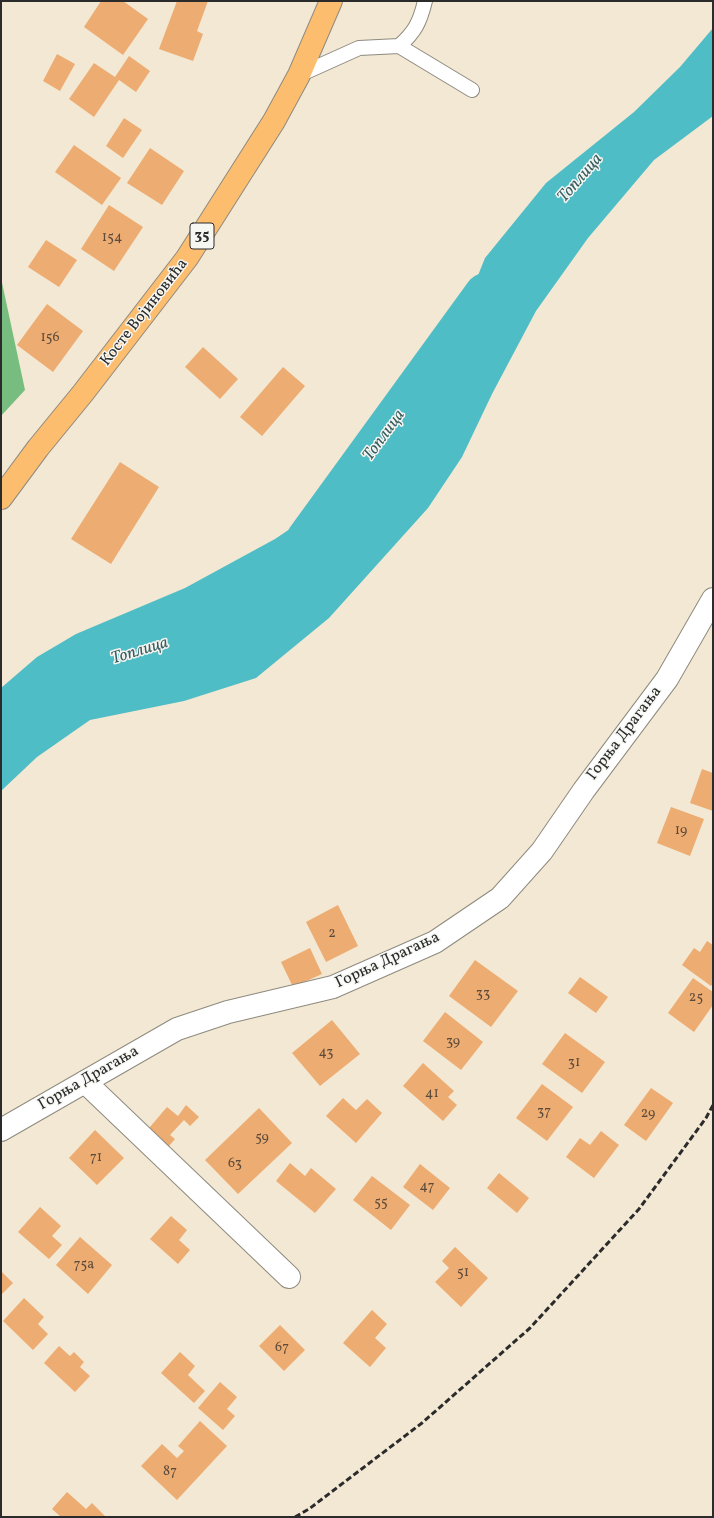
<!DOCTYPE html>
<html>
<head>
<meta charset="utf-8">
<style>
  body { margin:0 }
  #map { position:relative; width:714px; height:1518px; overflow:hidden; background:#f2e8d3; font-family:Vollkorn,serif }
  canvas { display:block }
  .frame { position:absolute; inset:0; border:2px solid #2b2b2b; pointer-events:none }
</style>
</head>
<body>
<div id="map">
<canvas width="714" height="1518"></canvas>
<div class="frame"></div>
</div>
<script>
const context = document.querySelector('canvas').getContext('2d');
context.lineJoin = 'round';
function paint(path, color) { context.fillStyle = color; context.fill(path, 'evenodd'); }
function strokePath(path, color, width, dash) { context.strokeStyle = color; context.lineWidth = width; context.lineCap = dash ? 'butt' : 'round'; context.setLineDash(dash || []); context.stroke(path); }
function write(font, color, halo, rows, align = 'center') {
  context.font = font + ' Vollkorn,serif'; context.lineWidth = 3; context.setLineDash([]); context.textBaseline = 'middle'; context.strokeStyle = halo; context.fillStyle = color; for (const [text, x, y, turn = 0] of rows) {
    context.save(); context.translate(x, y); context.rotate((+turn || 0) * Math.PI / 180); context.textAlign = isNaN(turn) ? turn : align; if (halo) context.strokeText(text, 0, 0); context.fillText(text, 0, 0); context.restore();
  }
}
paint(new Path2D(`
  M1,278L25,390L1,416Z`), '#78bd80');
paint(new Path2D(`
  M713,28V116L654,160L588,238L536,311L492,394L462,457L428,508L329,618L256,678L184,701L90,720L37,757L1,791V688L37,657L76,634L185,588L275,539L330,502L380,465L428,400L485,258L546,183L634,112L680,67Z`), '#4fbdc6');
strokePath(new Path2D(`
  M309,541L487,296`), '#4fbdc6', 47);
paint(new Path2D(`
  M101,1H123L148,19L123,55L84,27Z
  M177,1H208L197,31L203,34L193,61L159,49Z
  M57,54L75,64L60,91L43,81Z
  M129,56L150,71L136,92L119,80L94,117L69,99L94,63L115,77Z
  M124,118L142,130L123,158L106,146Z
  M74,145L121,178L102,205L55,172Z
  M150,148L184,171L162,205L127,183Z
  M109,205L143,227L114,271L81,249Z
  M46,240L77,260L59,287L28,267Z
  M47,304L83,331L53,372L17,345Z
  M203,347L238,379L220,399L185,367Z
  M283,367L305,386L262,436L240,417Z
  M120,462L159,487L111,564L71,539Z
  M702,769L713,773V811L690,803Z
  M671,807L704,819L690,856L657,843Z
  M338,905L358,946L326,962L306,922Z
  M707,941L713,945V983L711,986L682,965L694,948L700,952Z
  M310,948L322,974L293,987L281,962Z
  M475,960L518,991L491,1027L449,996Z
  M580,977L608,997L596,1013L568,993Z
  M693,978L713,992V1005L694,1032L668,1013Z
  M445,1012L483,1042L461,1070L423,1041Z
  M332,1020L360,1054L320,1086L292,1053Z
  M565,1033L605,1062L582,1093L542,1064Z
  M423,1063L454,1091L448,1097L457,1105L443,1121L403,1086Z
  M542,1084L573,1107L547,1141L516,1118Z
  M651,1088L673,1103L646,1141L624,1125Z
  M343,1098L356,1110L367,1099L382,1113L356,1143L326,1116Z
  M186,1105L199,1117L190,1126L184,1120L170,1135L175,1139L164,1152L144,1134L167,1107L178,1116Z
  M259,1108L292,1143L238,1194L205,1160Z
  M95,1130L124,1158L97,1185L69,1158Z
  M601,1131L619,1145L594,1178L566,1157L580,1138L590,1145Z
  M290,1163L305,1176L311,1168L336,1189L315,1213L276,1181Z
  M420,1164L450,1188L433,1210L403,1187Z
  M499,1173L529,1198L517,1213L487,1188Z
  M372,1176L410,1205L391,1230L353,1200Z
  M40,1207L61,1226L52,1236L62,1245L49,1259L18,1232Z
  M171,1216L187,1230L179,1240L190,1250L178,1264L150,1239Z
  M80,1237L112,1265L88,1294L56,1265Z
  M455,1247L488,1278L461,1307L435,1282L449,1268L442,1261Z
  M1,1271L13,1283L1,1295Z
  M24,1298L44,1317L38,1324L48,1334L33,1350L3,1321Z
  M372,1310L387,1324L375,1338L386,1348L370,1367L343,1343Z
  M280,1325L305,1350L284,1371L259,1346Z
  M59,1346L70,1356L74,1352L84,1362L80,1367L90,1376L75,1392L44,1363Z
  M180,1352L195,1366L188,1375L205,1391L194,1403L161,1373Z
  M220,1382L237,1397L227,1409L235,1416L223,1430L198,1408Z
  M200,1421L227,1446L177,1500L141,1466L162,1444L177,1458L184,1451L178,1446Z
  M67,1492L86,1509L92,1503L105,1516L104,1517H61L52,1509Z`), '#edac71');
const service = new Path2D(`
  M399,46L472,90
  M299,75L359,48L399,46C415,32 420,22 425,1`);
const minor = new Path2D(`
  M85,1082L289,1277`);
const tertiary = new Path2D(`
  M1,1130L177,1029L228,1012L333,987L435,942L500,898L542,851L584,790L667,679L713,599`);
const primary = new Path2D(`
  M1,498L38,448L83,393L187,258L274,121L299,75L331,1`);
strokePath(service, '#8e8a7f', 16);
strokePath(minor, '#8e8a7f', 24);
strokePath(tertiary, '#8e8a7f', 24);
strokePath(primary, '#8e8a7f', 24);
strokePath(service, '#fff', 14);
strokePath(minor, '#fff', 22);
strokePath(tertiary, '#fff', 22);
strokePath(primary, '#fcbd6f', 22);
strokePath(new Path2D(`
  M295,1517L309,1509L422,1423L530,1328L639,1209L706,1118L713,1105`), '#2b2b2b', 3, [6, 3]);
write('14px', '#5c4b3c', null, [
  ["154",112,238],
  ["156",50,338],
  ["19",681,831],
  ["2",332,934],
  ["33",483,994],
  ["25",696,998],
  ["39",453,1042],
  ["43",326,1053],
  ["31",574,1063],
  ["41",432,1094],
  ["37",544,1112],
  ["29",648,1114],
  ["59",262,1138],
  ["71",96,1158],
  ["63",235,1164],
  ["47",427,1187],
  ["55",381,1203],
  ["75a",84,1265],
  ["51",463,1273],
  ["67",282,1348],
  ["87",170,1472]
]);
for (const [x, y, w] of [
  [202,236,24]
]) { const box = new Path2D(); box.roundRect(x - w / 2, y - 13, w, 26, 3); context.fillStyle = '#f6f6f2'; context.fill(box); strokePath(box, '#2b2b2b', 1); }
write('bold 15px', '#2b2b2b', null, [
  ["35",202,236]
]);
write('16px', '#2b2b2b', '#f6f6f2', [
  ["Косте Војиновића",145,313,-52],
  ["Горња Драгања",625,734,-53],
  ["Горња Драгања",388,961,-25],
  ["Горња Драгања",89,1079,-30]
]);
write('italic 17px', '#385e61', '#f6f6f2', [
  ["Топлица",581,179,-49],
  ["Топлица",385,436,-54],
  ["Топлица",140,652,-17]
]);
</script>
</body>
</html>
